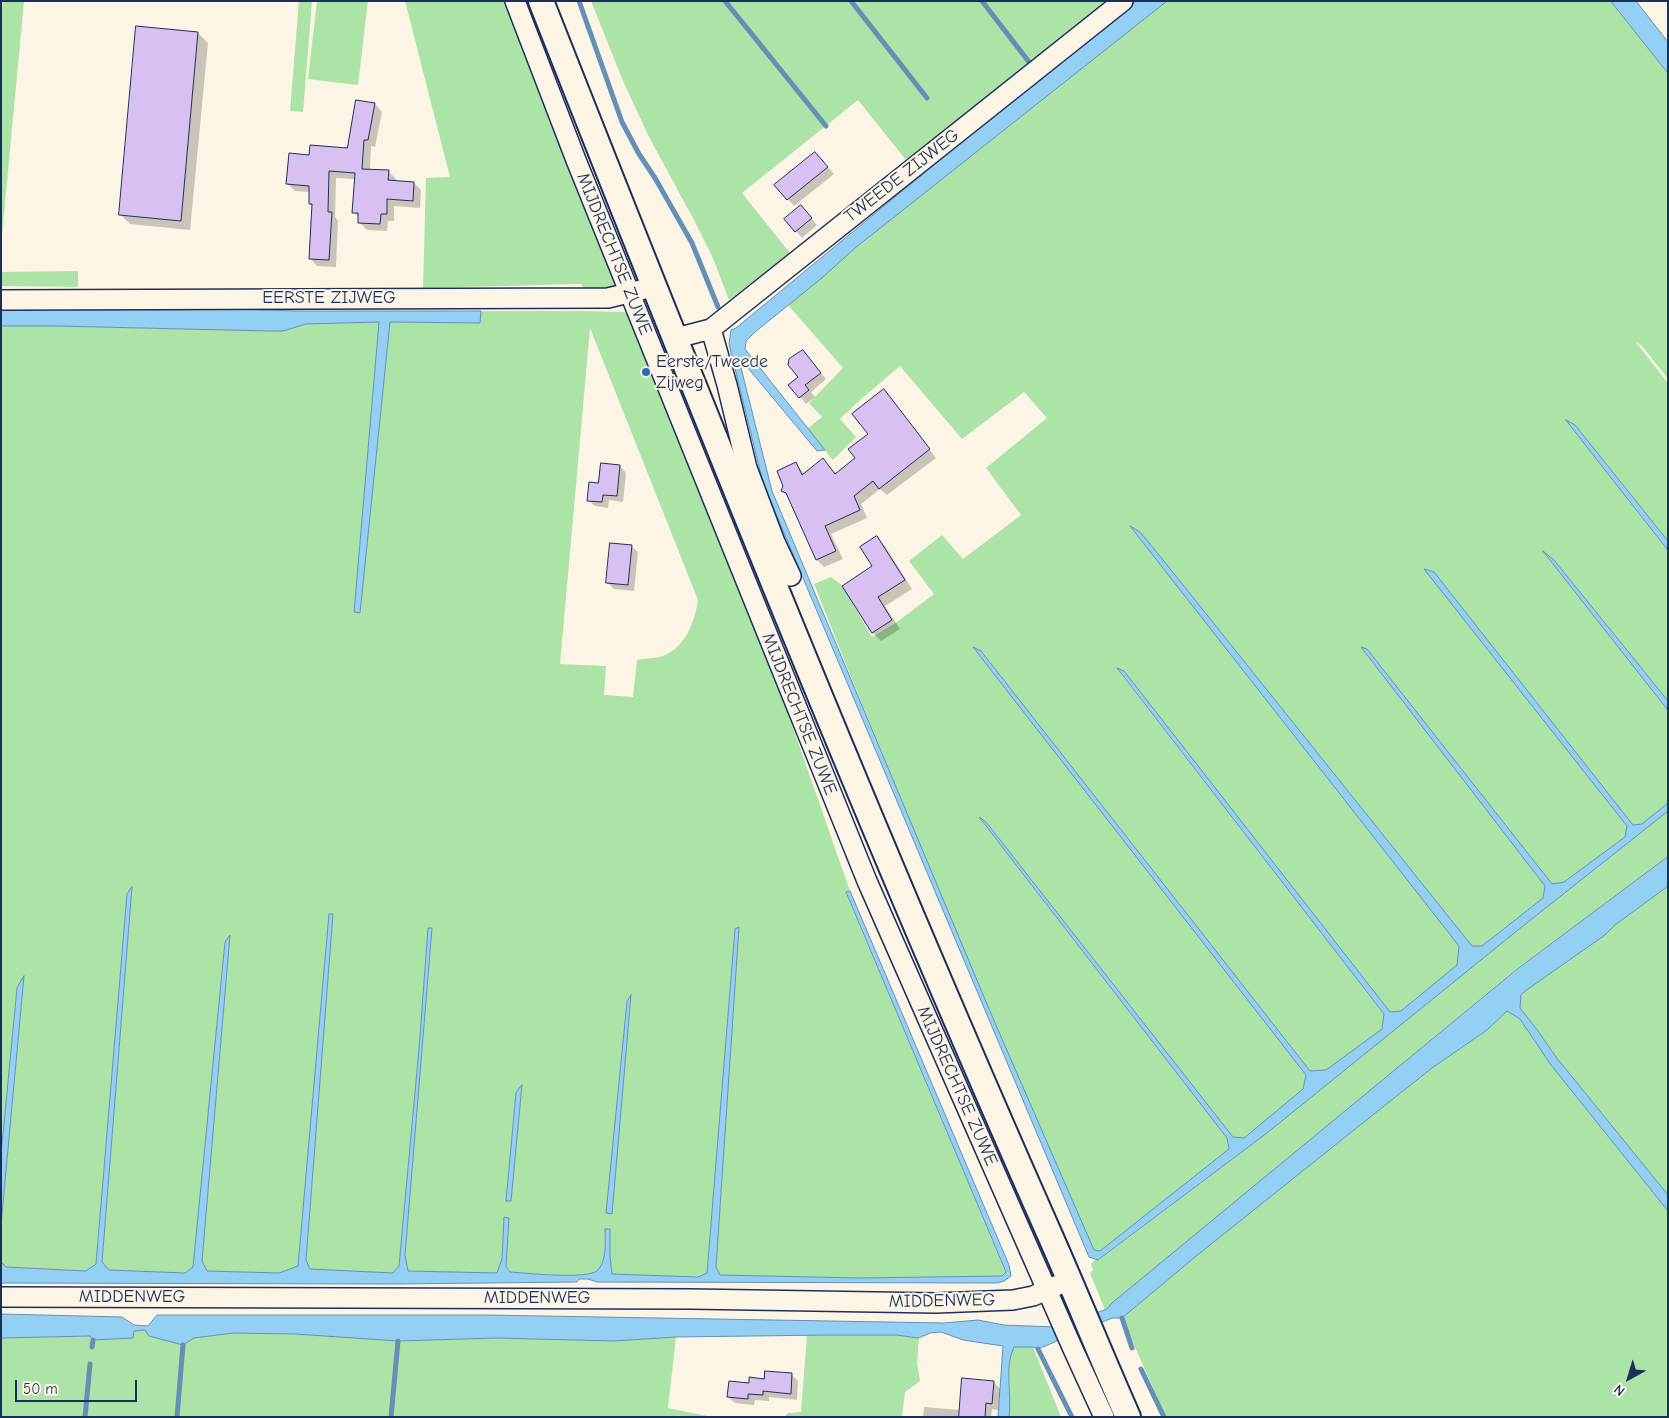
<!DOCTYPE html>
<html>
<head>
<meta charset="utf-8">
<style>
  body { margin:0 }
  #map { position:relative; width:1669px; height:1418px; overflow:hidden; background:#fcf5e5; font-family:"Comic Neue",sans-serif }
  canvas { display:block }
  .frame { position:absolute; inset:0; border:2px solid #1b2f5e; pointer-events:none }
  .north { position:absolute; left:1604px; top:1353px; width:50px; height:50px; -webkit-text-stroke:4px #fcf5e5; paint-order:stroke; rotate:219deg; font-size:14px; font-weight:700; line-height:20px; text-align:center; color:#1b2f5e }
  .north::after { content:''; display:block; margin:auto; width:18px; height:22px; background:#1b2f5e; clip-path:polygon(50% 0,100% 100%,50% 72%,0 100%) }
  .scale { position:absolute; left:15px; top:1380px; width:122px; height:22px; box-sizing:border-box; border:2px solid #1b2f5e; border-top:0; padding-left:6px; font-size:15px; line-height:18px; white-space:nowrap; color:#1b2f5e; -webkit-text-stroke:4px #fcf5e5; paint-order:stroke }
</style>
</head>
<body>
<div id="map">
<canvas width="1669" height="1418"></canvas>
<div class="frame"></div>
<div class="north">N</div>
<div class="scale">50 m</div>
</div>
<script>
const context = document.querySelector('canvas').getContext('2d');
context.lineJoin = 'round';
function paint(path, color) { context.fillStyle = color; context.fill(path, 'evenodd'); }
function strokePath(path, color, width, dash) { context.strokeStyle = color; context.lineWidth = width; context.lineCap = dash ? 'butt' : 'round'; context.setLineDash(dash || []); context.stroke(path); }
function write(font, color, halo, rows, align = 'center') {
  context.font = font + ' "Comic Neue",sans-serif'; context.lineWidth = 4; context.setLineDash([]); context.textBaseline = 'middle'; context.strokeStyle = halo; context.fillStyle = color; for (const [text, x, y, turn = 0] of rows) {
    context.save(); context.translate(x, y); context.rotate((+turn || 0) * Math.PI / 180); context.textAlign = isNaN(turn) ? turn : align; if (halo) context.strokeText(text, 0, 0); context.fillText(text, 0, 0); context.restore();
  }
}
paint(new Path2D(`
  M1,1H24L1,246Z
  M299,1H312L303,112L290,111Z
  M317,1H368L358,85L308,79Z
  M405,1H511L619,282L614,290L587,293L581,284L423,288L426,178L450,177Z
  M591,1H1105L906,160L858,100L742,193L790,253L729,300L712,256L695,222L649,137L623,81Z
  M1167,1H1611L1668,73V379L1642,346L1635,341L1668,383V541L1575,425L1567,421L1668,550V701L1554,560L1545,553L1668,710V803L1642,824L1633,825L1434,572L1425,569L1627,826L1625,837L1564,882L1552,884L1367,649L1362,648L1545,886L1543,898L1482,946H1472L1159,555L1140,532L1131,527L1459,946L1457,965L1401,1011L1390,1013L1124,671L1117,669L1384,1014L1382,1029L1326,1070L1310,1071L981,651L974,648L1306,1075L1303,1089L1244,1138L1233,1137L986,822L980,819L1227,1138L1229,1149L1100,1251L1093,1250C997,1029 902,808 814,584L831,577L842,585L872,637L897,622L934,594L909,561L942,535L963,559L1021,515L986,468L1047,418L1024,392L962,439L900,366L859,401L840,419L856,437L833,460L807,429L822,417L809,403L843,368L788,305L855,248Z
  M78,271V287L1,286V272Z
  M481,311H583L622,312L634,314L688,458L783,699L850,891L846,893L1006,1273L1002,1276L859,1278L720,1275L716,1267L739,927L735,929L707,1273L698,1277L612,1274L610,1256V1229H605C604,1241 607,1260 598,1270C589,1280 526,1273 510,1272L506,1267L509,1218L504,1217L502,1259L497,1273L408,1271L405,1255L432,928H428L419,1049L399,1266L393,1273L310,1269L306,1260L333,914H329L298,1266L279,1273L207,1271L202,1261L230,936L225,942L193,1267L185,1273L109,1270L102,1262L132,888L127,894L96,1264L86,1271L6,1267L1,1262V1225L24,978L17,988L1,1155V326H56L269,331H283L306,324L379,322L354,612H360L390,322L480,323ZM590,328L698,600C695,621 686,646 665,655C657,659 646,658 637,660L633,697L604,695L606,666L560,664ZM631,996V997L611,1213L607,1212L627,1002ZM522,1086L511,1201H510L506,1200L516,1093Z
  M1668,811V857L1515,970L1105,1310L1090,1273L1093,1270L1091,1264L1095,1260H1099L1267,1133L1518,930Z
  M1668,886V1195L1556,1057L1538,1031L1520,1008L1521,996L1528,989L1605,935L1615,925Z
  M1507,1011L1520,1018L1551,1065L1668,1211V1417H1166L1122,1318L1195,1257L1369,1118L1432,1068L1487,1030Z
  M146,1330L183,1345L194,1338L233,1333L295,1334L398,1341L496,1338L614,1341L676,1337L668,1408L712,1417H1V1338L91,1336L93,1340L133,1338L134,1331Z
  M807,1335H896L919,1338L917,1363L920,1381L905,1392L902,1417H784L788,1413L801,1412Z
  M1014,1347H1033L1061,1417H1009C1012,1394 1004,1368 1014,1347Z`), '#ace3a6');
const water = new Path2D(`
  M1136,1H1167L855,248L823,277L755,332L746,341L745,349L825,450L817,451L738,356L772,491L992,1016L1094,1250L1100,1251L1229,1149L1227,1138L979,817L986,822L1233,1137L1244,1138L1303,1089L1306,1075L973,647L981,651L1310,1071L1326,1070L1382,1029L1384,1014L1117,668L1124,671L1390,1012L1401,1011L1457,965L1459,946L1130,526L1140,532L1159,555L1472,946H1482L1543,898L1545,886L1361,647L1367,649L1552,884L1564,882L1625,837L1627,826L1424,569L1434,572L1633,825L1642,824L1668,803V811L1518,930L1267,1133L1098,1260L1089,1257L763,483L729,344L731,330L736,328L992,117Z
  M1611,1H1636L1668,42V73Z
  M161,307L298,311H481L480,323L390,322L360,613L354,612L379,322L306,324L283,331H269L56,326H1V311Z
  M1566,420L1575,425L1668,541V550Z
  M1543,551L1554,560L1668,701V710Z
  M1668,857V886L1615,925L1605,935L1528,989L1521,995L1520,1008L1538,1031L1556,1057L1668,1195V1211L1551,1065L1520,1019L1507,1011L1487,1030L1432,1068L1369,1118L1195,1257L1122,1318H1112L1038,1349L1033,1347H1014C1004,1368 1012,1394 1009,1417H998L1003,1346L963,1340L941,1332L930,1333L919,1338L896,1335H827L676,1337L614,1341L496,1338L398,1341L295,1334L233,1333L194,1338L183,1345L149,1336L145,1330L134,1331L133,1338L93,1340L90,1336L1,1338V1314L122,1317L134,1325L148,1326L157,1315H486L944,1323L978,1320L1004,1325L1056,1327L1107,1309L1112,1303L1516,970Z
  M132,887L102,1262L109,1270L185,1273L193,1267L225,942L230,935L202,1261L207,1271L279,1273L298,1266L329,914H333L306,1260L310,1269L393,1273L399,1266L419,1049L428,928H432L405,1255L408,1271L497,1273L502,1259L504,1217L509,1218L506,1267L510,1272C526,1273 589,1280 598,1270C607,1260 605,1241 605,1229H610V1256L612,1274L698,1277L707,1273L735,929L739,927L716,1267L720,1275L859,1278L1002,1276L1006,1272L846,892L850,891L1009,1265L1011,1276L1004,1281L997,1283L597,1282L588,1279H579L577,1282L395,1284L1,1283V1262L6,1267L86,1271L96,1264L127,894Z
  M24,976L1,1225V1155L17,988Z
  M631,995L612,1214L606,1213L627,1002Z
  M522,1085L511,1201H506L516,1093Z`);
paint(water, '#94d0f4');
strokePath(water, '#6490b8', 1);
paint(new Path2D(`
  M198,33L208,43L190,230L130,224L121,215Z
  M357,101L375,104L382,112L375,147L371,146L370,170L388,171L396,179L395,182L414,183L421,190L420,208L394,206V221H388L387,231L367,230L359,222V218L354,212L355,179L336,178L335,217L338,221L336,267L317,266L310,258L313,207L310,204V192L295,191L288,184L310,156L348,149Z
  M815,153L834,174L794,206L776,185Z
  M807,213L817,225L802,238L796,231Z
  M803,352L826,379L811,392L815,397L806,404L790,385L800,378Z
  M891,399L936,458L887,495L880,489L861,504L867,518L831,534L843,559L824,567L817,560L789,497L783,491L796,464L805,474L823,460L836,474L857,458Z
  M620,466L626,473L623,502L609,500L608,508L595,506L588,500Z
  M877,538L885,546L912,589L885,606L900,629L881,641L873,633L843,586L874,567Z
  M631,546L638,552L634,591L614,589L607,582Z
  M766,1372L792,1375L798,1381L797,1400L769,1397V1401L755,1400L754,1405L735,1403L728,1397L750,1384L765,1380Z
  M994,1382L1000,1389L998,1410L992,1409L991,1417H923L924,1407L960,1410Z`), '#0003');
strokePath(new Path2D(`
  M579,1L622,122L639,154L655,178L692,243L718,307
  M725,1L826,126
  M851,1L927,98
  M982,1L1029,62
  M1122,1318L1132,1348
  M92,1347L93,1340
  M1038,1349L1072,1417
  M1141,1369L1164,1417
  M85,1417L90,1364
  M177,1417L183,1345
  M391,1417L398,1341`), '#6490b8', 5);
const building = new Path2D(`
  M136,26L198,32L181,221L119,215Z
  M356,100L375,103L368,140H364L362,169L389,170L388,180L414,182L413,201L387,199V214H381L380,224L358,223V213H352L355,173L329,171L328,212H332L329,260L309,259L312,204H309V186L286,184L289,153L309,155L310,145L347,148Z
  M815,152L828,167L787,200L774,185Z
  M801,205L812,218L795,232L784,219Z
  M803,350L821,373L805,385L809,390L799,398L788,385L798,377L788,365L789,359Z
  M884,389L930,449L879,489L873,481L854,496L860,510L825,526L836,551L816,560L786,493L781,491L783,486L777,471L796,462L802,475L823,458L835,474L855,458L848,449L868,434L852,414Z
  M601,463L620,465L617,496L603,495L602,502L587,501L589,482L598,483Z
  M877,536L905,580L878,597L892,620L872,633L842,586L872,566L860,547Z
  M610,543L632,545L628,585L606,583Z
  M765,1371L792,1373L791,1394L763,1391V1395L748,1394V1399L727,1397L729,1381L749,1383V1377L764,1379Z
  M962,1378L994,1381L992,1404L986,1403L985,1417H959Z`);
paint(building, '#d8c1f1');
strokePath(building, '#1b2f5e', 1);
const minor = new Path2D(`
  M515,1L576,160L867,881L1072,1347L1104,1417
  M1,300L608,298L641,290
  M711,329L727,385L747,468L775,542L791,576
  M676,338L711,329L1123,1
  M1,1297L691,1299L936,1303L1013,1300L1033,1296L1058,1285`);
const major = new Path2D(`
  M541,1C704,414 869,827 1049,1233C1076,1294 1101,1356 1128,1417`);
strokePath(minor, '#1b2f5e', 22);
strokePath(major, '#1b2f5e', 28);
strokePath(minor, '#fcf5e5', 19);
strokePath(major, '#fcf5e5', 24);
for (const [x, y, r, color] of [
  [646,372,5,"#1f6fb2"]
]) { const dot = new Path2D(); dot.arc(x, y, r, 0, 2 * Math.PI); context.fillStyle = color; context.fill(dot); strokePath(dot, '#fcf5e5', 2); }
write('18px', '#1b2f5e', '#fcf5e5', [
  ["TWEEDE ZIJWEG",902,176,-38],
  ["MIJDRECHTSE ZUWE",614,254,68],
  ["EERSTE ZIJWEG",329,298],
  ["MIJDRECHTSE ZUWE",799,714,68],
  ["MIJDRECHTSE ZUWE",957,1086,66],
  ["MIDDENWEG",132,1297],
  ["MIDDENWEG",537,1298],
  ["MIDDENWEG",942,1301,-1]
]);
write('18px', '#1b2f5e', '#fcf5e5', [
  ["Eerste/Tweede",656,362],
  ["Zijweg",656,383]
], 'left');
</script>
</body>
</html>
